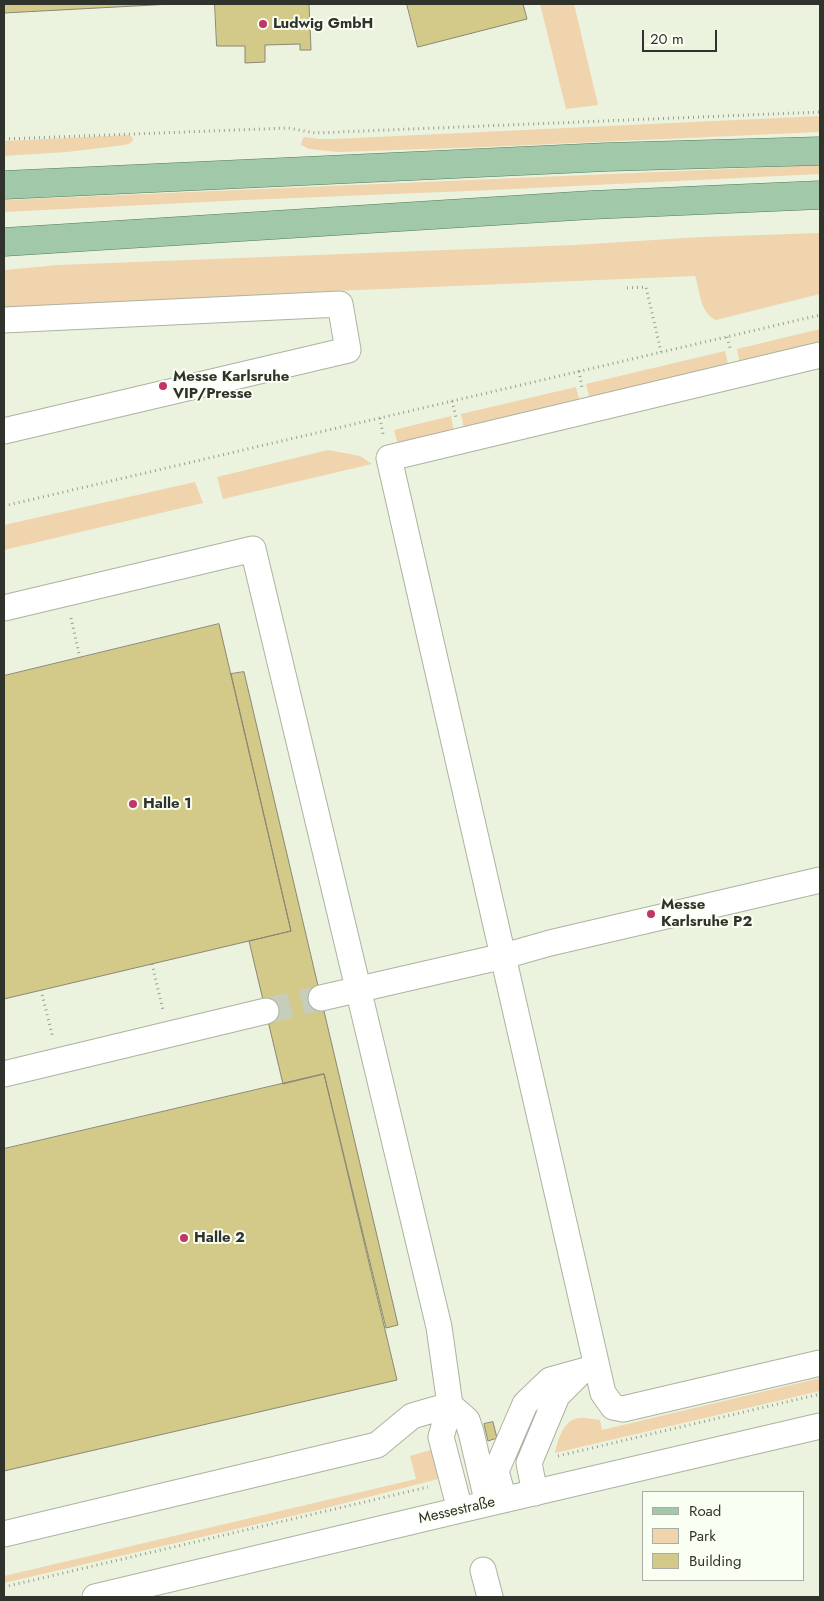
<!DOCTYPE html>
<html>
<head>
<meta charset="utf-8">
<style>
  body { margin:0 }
  #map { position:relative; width:824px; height:1601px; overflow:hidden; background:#ebf3df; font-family:Jost,sans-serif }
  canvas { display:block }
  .frame { position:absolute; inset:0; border:5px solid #30332b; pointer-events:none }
  .legend { position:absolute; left:642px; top:1491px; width:162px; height:90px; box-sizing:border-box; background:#fafff3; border:1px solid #a9ada3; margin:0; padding:6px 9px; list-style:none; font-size:15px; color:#30332b }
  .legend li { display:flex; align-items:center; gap:10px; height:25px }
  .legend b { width:25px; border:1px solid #a9ada3 }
  .scale { position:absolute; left:642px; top:30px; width:75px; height:22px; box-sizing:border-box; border:2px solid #30332b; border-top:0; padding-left:6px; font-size:15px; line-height:18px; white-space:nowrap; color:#30332b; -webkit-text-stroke:4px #fafff3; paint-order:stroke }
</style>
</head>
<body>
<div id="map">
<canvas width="824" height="1601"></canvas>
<div class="frame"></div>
<ul class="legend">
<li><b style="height:6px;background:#a2c8aa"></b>Road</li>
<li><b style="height:14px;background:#efd4ae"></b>Park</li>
<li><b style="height:14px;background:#d3c989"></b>Building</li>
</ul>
<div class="scale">20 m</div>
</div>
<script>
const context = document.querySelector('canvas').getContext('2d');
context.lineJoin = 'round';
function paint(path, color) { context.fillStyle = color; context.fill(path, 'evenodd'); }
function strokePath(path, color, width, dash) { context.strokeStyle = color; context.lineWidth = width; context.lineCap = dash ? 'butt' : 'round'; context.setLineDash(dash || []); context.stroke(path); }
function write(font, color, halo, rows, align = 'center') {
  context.font = font + ' Jost,sans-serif'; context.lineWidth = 4; context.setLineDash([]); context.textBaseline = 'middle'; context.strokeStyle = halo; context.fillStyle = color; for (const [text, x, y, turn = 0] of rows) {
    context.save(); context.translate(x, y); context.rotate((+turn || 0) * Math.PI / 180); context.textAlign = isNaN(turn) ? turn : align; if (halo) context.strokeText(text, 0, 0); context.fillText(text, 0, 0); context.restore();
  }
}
paint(new Path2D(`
  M540,4H574L598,105L566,109Z
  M820,116V132L486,147L338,152L309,149L301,145L303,138L305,137L318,139H334Z
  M129,135L132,137L133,140L131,143L125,145L67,152L4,156V141Z
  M820,165V174L493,190L245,200L4,212V200Z
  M820,233V294L716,320C700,313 700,291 695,276L335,291L4,308V270L58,265L575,245L701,237Z
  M820,329V346L740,365L737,349Z
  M725,351L729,368L590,400L586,384Z
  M576,387L580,402L464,429L461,414Z
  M451,416L454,432L398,445L394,430Z
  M328,450L360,456L372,464L223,499L217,477Z
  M195,482L203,503L4,550V525Z
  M820,1378V1391L555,1453C558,1440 563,1420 579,1418C586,1417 593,1420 600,1420L602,1430Z
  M434,1449L442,1478L322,1509L4,1583V1576L416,1479L410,1456Z`), '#efd4ae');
const building = new Path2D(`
  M4,4H172L4,13Z
  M215,4H309L311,50H300V44L265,45V62L245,63V46H217Z
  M407,4H523L527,19L418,47Z
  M219,624L291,931L4,999V676Z
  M244,672L398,1325L386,1328L324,1074L283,1084L249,941L291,931L231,674Z
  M324,1074L397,1380L4,1471V1149Z
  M493,1422L497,1438L488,1441L484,1424Z`);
paint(building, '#d3c989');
strokePath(building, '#8a8773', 1);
strokePath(new Path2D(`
  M266,1011L321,998`), '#c6cdbb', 25, [25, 12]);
const minor = new Path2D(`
  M4,320L340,304L348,350L4,431
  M820,355L389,458L603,1393L613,1407L623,1409L820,1363
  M4,608L253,549L439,1327L450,1405L441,1437L460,1510
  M321,998L504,956L550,943L820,880
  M4,1074L266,1011
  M450,1405L467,1420L471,1432L487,1500
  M535,1493L529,1463L557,1396L579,1374
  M504,1500L496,1471L525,1404L550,1380L597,1367
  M4,1534L377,1445L412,1416L450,1405
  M483,1570L490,1597
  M95,1597L460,1510L820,1426`);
const major = new Path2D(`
  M4,185L607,157L820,151
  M4,242L591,205L820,195`);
strokePath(minor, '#abb3a0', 27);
strokePath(major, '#527c58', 29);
strokePath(new Path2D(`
  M4,139L288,128L315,133L820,112
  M627,288L646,287L661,352
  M727,337L731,351
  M579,371L582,388
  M452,401L456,417
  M380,418L383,434
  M4,506L820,315
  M71,618L80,658
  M152,964L163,1010
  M41,990L53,1038
  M558,1456L820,1394
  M4,1587L428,1487`), '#989e8f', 3, [1, 4]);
strokePath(minor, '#fff', 25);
strokePath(major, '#a2c8aa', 28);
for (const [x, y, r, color] of [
  [263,24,5,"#c13567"],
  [163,386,5,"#c13567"],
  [133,804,5,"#c13567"],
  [651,914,5,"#c13567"],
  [184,1238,5,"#c13567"]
]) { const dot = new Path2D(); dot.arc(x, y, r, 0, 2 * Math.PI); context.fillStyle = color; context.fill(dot); strokePath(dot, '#fafff3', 2); }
write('bold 15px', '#30332b', '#fafff3', [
  ["Ludwig GmbH",273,24],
  ["Messe Karlsruhe",173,377],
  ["VIP/Presse",173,394],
  ["Halle 1",143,804],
  ["Messe",661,905],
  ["Karlsruhe P2",661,922],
  ["Halle 2",194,1238]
], 'left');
write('15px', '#30332b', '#fafff3', [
  ["Messestraße",457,1511,-13]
]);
</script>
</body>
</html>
